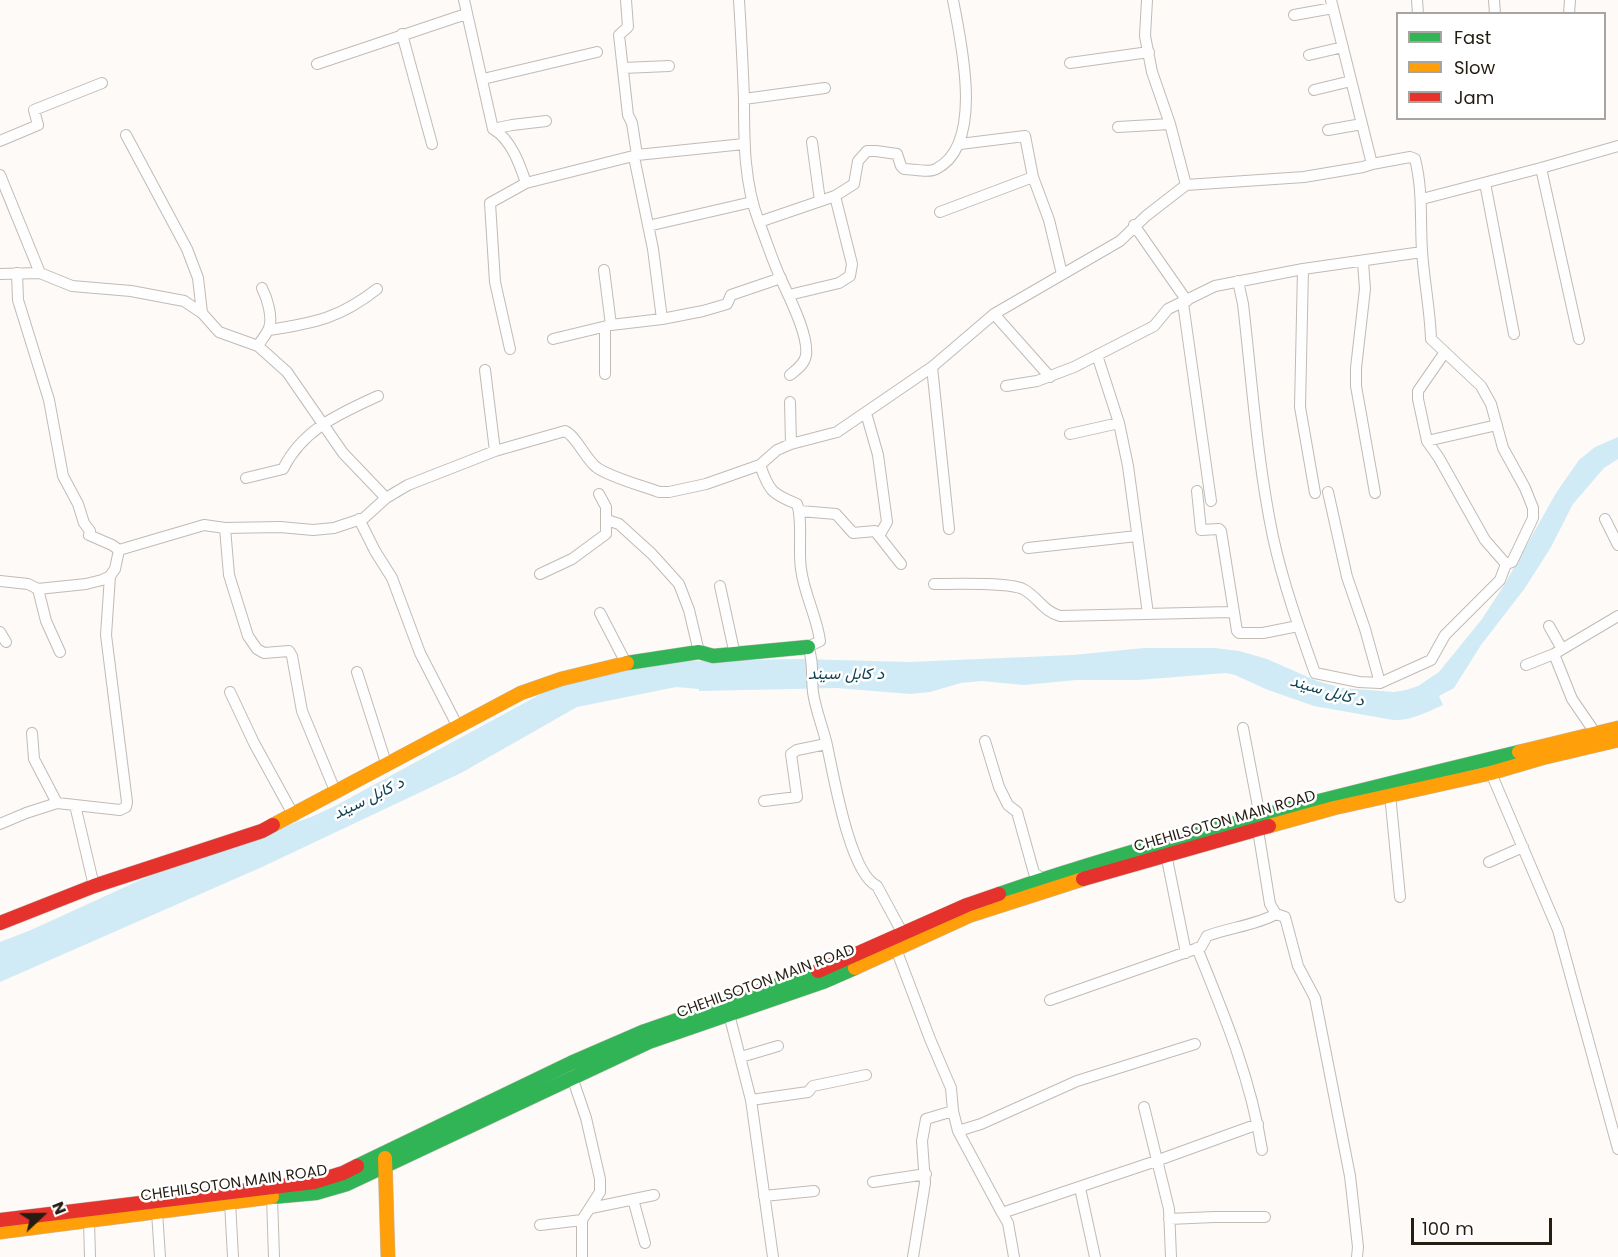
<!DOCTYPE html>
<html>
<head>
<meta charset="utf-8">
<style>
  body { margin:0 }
  #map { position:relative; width:1618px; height:1257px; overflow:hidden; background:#fdfaf7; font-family:Poppins,sans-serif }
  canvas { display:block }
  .legend { position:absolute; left:1396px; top:12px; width:210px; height:108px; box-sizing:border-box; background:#fff; border:2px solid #a8a5a0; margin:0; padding:8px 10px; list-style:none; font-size:18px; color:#251d12 }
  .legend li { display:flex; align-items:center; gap:12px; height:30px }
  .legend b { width:30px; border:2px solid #a8a5a0 }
  .north { position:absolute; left:12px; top:1185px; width:60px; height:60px; -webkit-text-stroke:4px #fff; paint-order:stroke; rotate:68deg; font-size:16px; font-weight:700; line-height:24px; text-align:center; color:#251d12 }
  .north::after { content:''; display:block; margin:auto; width:21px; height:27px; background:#251d12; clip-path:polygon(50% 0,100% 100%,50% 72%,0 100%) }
  .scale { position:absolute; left:1411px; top:1218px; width:141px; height:27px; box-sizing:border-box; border:3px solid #251d12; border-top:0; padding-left:8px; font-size:18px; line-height:21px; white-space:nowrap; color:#251d12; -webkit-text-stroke:4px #fff; paint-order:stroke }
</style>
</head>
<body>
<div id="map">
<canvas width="1618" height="1257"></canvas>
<ul class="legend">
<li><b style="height:8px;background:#30b455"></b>Fast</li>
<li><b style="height:8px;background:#ff9f0a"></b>Slow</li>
<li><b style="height:8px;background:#e5322d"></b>Jam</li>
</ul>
<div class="north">N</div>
<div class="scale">100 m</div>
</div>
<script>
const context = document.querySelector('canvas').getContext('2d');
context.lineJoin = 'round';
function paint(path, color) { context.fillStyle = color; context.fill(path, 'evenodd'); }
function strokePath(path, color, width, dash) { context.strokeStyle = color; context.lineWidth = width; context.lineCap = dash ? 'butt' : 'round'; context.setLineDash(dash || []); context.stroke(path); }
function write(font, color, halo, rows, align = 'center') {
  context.font = font + ' Poppins,Vazirmatn,sans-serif'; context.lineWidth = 5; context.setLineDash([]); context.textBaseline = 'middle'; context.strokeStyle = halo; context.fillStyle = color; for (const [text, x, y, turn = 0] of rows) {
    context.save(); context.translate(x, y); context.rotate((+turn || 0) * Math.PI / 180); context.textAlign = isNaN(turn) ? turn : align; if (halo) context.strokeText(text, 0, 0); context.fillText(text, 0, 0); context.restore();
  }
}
paint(new Path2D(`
  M1618,437V459L1604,468L1573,504L1551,547L1525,588L1481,645L1454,688L1439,696L1443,705C1427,712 1411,721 1393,720L1314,706L1268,690L1235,675L1226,673L1138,680H1076L1024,685L981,681L961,683L930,692L910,694L837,688L699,691V689L676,687L577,707L461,773L262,867L0,982V942L31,930L160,871L311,817L335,806L550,689L601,674L680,661L802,659L909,662L1073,655L1144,648H1215L1239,651L1267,659L1317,681L1343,688L1394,692L1406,690L1418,686L1439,672L1482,619L1506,582L1556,493L1579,460L1595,447Z`), '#d0ebf6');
const street = new Path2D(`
  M464,0L493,129C511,139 520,165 526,183L637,155L744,144
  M626,0L628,27L619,35L628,115L632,123L637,155
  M739,0C741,33 743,67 744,100C744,141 744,183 759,222C766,240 772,259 780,277C788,295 809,335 806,355C805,364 796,370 790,375
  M1147,0L1145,36L1152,72L1170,124L1186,185
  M1331,0L1372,164
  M1417,0L1418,14
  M1494,0L1495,14
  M1569,14L1570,0
  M1294,15L1333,8
  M402,34L432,144
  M1309,55L1343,47
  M1070,63L1149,52
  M317,64L466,14
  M623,68L669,66
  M483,79L597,52
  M1314,90L1351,81
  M744,99L825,88
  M1118,127L1170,124
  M493,129L512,125L546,121
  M1328,130L1362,124
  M126,135L187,249L198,278L202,313
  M0,141L38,125L34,110L102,83
  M812,142L820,201
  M960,144L1025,136L1033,177L1049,220L1062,274
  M634,157L653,249L662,319
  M1541,168L1579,339
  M0,175L40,273
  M1485,183L1514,334
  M1422,199L1541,168L1618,146
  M940,212L1033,177
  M759,222L835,196L854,184L858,161L867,151H876L897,154L901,166L904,169C913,169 929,173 936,169C985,145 961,42 953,0
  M1134,225L1187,301
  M648,226L752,202
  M1363,262L1365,289L1356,368V386L1375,493
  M1303,269L1300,407L1315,493
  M604,270L611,325
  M17,273L18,300L49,400L63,476L78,504L84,523L90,531L89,535L112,545L119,550
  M0,274L40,273L72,286L131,291L184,301L202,313L219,332L258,346L287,372L343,453L386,498
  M789,295L839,283L850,276L852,264L835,196
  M1183,303L1211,501
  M994,314L1050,377
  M269,330C315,323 340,318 377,289
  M553,339L611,325L662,319L703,311L727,304L731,295L781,278
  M258,346C261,340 267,334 269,328C273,317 267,298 262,288
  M510,349L495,282L490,203L526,183
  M1445,352L1418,391V399L1427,441L1439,458L1485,540L1506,564
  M1097,355L1119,423L1128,466L1148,614
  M932,367L949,529
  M485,370L495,451
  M605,374V327
  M1006,386L1037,381L1074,367L1154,326L1168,309L1215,286L1303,269L1422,252
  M790,402L791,444
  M866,413L878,455L887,522L879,536
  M1070,434L1119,423
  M1427,441L1497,425
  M760,465C769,491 772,494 797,504C803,520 798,551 801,569C804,594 817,617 820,641L808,647C814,661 811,676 813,692C815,708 822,725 826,741C833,771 849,873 877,886L903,934
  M246,478L283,469C303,429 339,414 378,396
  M1197,491L1201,530L1219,529L1221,531L1237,631L1239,633H1263L1298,626
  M1328,492L1347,577L1365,629L1380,683
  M800,511L836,514L853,533L875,531L901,564
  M359,519L375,551L392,578L420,653L458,727
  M1605,519L1618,545
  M607,520L619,524L652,554L679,584L689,610L699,652
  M225,528L229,575L248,636L257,649L264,653L289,651L292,656L302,711L336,793
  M1028,548L1137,536
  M119,550L204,525L225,528L280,527L313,530L334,528L364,518L386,498L408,485L495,451L565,431C576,436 585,458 596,467C609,477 643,486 659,492H669L706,484L760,465L777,450L791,444L837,432L932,367L994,314L1120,241L1146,216L1186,185L1304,177L1363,167L1372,164L1410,157L1415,159C1423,190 1420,220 1422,251C1424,281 1430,309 1431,339L1481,386L1491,404L1503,448L1525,488L1533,508V518L1512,562L1506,564L1500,580L1445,635L1431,660L1380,683L1359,682L1315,673C1299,628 1283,583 1273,537C1257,461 1252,381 1243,304L1238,281
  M540,574L572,559L606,534V507L599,494
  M0,581L28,584L38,589L86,584L102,580L110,576L115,569L119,550
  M934,584C953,584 1007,582 1023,589C1037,596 1044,612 1060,616L1231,612
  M720,586L735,655
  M38,589L46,621L60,652
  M600,613L626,663
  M1549,626L1562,649
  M0,632L6,642
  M1554,654L1572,699L1596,734
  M1526,665L1554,654L1618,616
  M357,672L387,766
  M230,692L254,743L294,816
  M1243,728L1260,817
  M32,733L34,759L57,803L120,810L126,807L127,802L106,635L110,576
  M985,741L999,787L1008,805L1017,812L1034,873L1043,879
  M1491,773L1558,930L1618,1149
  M1390,794L1400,897
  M764,801L797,797L791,754L797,750L826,744
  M75,805L94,886
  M0,824L26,813L57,803
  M1258,830L1270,904L1276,914L1285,917L1298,966L1315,998L1350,1176L1358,1247L1357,1257
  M1166,854L1186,953
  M1489,862L1523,847
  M1197,948C1224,1014 1251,1079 1262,1150
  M896,949L930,1039L951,1088L953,1111L958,1131L1002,1213L1156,1161L1258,1124
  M1050,1000L1201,947L1207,936C1228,928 1257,925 1276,914
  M729,1014L751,1100L773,1257
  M741,1057L778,1046
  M572,1077L586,1118L600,1179V1192L582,1220V1257
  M751,1100L808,1092L813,1086L866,1075
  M1144,1107L1169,1209L1171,1257
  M958,1131L981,1124L1077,1081L1195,1044
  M873,1182L926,1174
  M1080,1188L1095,1257
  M764,1196L814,1191
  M272,1197L274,1257
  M633,1199L645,1243
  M230,1202L233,1257
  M591,1208L654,1195
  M157,1212L160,1257
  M1002,1213L1008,1223L1014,1257
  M1169,1219L1214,1217H1265
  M89,1220L90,1257
  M540,1225L582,1220
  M913,1257L925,1183L922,1141L926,1119L953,1111`);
const fast = new Path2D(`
  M627,663L699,652L713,656L808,647
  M999,894C1169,836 1344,794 1519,752
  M357,1166L571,1063L645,1031L818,971
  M272,1197L316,1193L347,1184L649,1042L823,982L855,968`);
const slow = new Path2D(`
  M1519,752L1618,728
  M273,825L521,693L561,679L627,663
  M1269,826L1334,808L1491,773L1542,758L1618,740
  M855,968L971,915L1083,879
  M385,1158L388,1257
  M0,1232L272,1197`);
const jam = new Path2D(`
  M1083,879L1269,826
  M0,923L94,886L262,831L273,825
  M818,971L967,905L999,894
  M0,1220L314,1182L343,1173L357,1166`);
strokePath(street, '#c0bbb4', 12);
strokePath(fast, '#c0bbb4', 15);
strokePath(slow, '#c0bbb4', 15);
strokePath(jam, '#c0bbb4', 15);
strokePath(street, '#fffefe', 10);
strokePath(fast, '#30b455', 14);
strokePath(slow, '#ff9f0a', 14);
strokePath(jam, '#e5322d', 14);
write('15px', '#251d12', '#fff', [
  ["CHEHILSOTON MAIN ROAD",1225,822,-16],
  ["CHEHILSOTON MAIN ROAD",766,982,-20],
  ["CHEHILSOTON MAIN ROAD",234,1184,-8]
]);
write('italic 16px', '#104454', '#fff', [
  ["د کابل سيند",846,675],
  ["د کابل سيند",1327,692,16],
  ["د کابل سيند",369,799,-26]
]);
</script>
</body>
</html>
